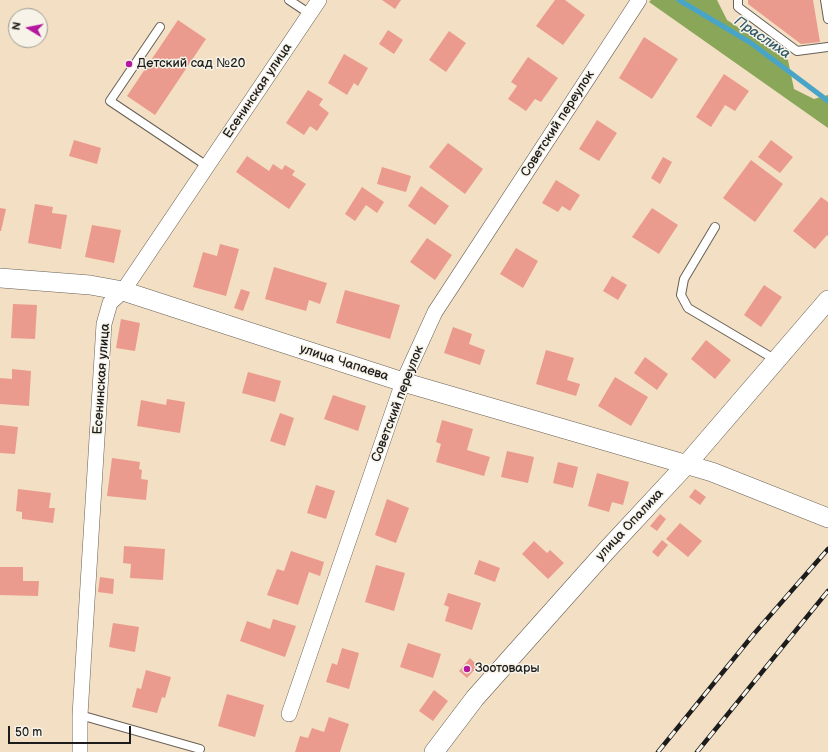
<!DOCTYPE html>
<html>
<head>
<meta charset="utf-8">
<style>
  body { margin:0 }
  #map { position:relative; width:828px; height:752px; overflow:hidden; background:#f3dfc3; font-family:"Balsamiq Sans",sans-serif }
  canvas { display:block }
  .north { position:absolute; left:8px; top:8px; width:40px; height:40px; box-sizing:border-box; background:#f7f3e8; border:1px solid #9f9d96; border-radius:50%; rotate:280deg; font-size:11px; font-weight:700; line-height:16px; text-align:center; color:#1c1c1c }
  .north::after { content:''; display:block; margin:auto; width:14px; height:18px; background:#b5179e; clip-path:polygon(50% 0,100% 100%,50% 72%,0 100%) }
  .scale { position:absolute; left:8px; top:726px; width:123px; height:18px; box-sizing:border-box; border:2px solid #1c1c1c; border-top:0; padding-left:5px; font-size:12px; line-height:14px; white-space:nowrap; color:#1c1c1c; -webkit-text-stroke:3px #f7f3e8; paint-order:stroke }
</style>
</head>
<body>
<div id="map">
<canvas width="828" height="752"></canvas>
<div class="north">N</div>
<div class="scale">50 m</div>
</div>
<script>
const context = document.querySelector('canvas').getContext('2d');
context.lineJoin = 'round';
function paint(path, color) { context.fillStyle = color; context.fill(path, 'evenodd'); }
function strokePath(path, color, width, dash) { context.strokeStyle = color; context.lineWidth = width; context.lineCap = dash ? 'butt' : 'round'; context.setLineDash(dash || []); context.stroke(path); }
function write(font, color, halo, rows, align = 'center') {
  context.font = font + ' "Balsamiq Sans",sans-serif'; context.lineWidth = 3; context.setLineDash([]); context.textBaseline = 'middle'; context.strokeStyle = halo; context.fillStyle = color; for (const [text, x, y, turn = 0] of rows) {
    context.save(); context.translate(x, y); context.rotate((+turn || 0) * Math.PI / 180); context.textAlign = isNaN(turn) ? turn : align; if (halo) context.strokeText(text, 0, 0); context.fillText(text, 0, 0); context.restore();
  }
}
paint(new Path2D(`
  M651,0H717L727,20L788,60L794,89L814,99L828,95V128L649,2Z`), '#8aa659');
strokePath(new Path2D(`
  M679,0L751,43L828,101`), '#49a5c8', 5);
paint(new Path2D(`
  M382,0H401L395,9Z
  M555,0H565L585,15L563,45L536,26Z
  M748,0H813L820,42L801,44L748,4Z
  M178,20L206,39L155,115L127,96Z
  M388,30L403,40L394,54L379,44Z
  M449,31L466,43L446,72L429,60Z
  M644,37L678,59L652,99L619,78Z
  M344,54L368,68L358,86L354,83L347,95L328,83Z
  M528,57L558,78L541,102L535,99L526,111L508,99L517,86L511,82Z
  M724,74L749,91L735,111L725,105L711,127L696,117Z
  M308,90L323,99L319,105L329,113L317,131L310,126L304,135L286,123Z
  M597,120L617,133L599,161L579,149Z
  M74,140L101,148L97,164L69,156Z
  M771,140L793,157L780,173L758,157Z
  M448,143L483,169L465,194L429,167Z
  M247,156L269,171L273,164L282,170L285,165L295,171L292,175L306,184L289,209L236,172Z
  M663,157L672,162L660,184L651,178Z
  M751,160L783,184L755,222L723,198Z
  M382,167L411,176L406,192L377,184Z
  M556,180L580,195L570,211L562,206L558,212L542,203Z
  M421,186L449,206L435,225L408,206Z
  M362,187L384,202L377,213L366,205L355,221L345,214Z
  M821,197L828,202V236L827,235L815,249L793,231Z
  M35,204L53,207L52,213L67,215L61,249L28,243Z
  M0,208L6,209L1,231H0Z
  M652,208L678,225L659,254L632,237Z
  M92,225L121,230L114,263L85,257Z
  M427,238L452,255L435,280L410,262Z
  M220,244L239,249L226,296L193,287L203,252L217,256Z
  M516,248L538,261L523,288L500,274Z
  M274,267L327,283L320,304L309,300L306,311L265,299Z
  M612,276L627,285L618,300L603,291Z
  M764,285L782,297L761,327L744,315Z
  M241,289L250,292L243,311L234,308Z
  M345,290L400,305L390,339L336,323Z
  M13,304L37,305L35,339L11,338Z
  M121,319L140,323L135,351L116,348Z
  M453,327L472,334L469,344L485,350L480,365L444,353Z
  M706,340L731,360L715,379L691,359Z
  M546,350L574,358L567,380L580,384L576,396L536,384Z
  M645,357L668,374L657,390L634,373Z
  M12,369L31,371L29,406L0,404V378L12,379Z
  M248,372L281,381L275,402L242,393Z
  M615,377L648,397L631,426L598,406Z
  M333,395L366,406L358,431L324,419Z
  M167,399L185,402L180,433L137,426L141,400L166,405Z
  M280,413L294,418L285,446L270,441Z
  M442,420L473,429L467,450L490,457L484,476L436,462L441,444L436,442Z
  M0,425L18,427L15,454L0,453Z
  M507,451L534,457L528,483L501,477Z
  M112,458L140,462L139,469L142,470L141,479L148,480L146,500L107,496Z
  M558,462L578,467L573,488L553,483Z
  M597,473L629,482L623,505L612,502L609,512L588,506Z
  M316,485L335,491L326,519L307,513Z
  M18,489L51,493L49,508H55L53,523L22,519V512L16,511Z
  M695,489L706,497L700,505L689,497Z
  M387,499L409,508L396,543L375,535Z
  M660,514L666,519L657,531L650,526Z
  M680,523L702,541L688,557L666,539Z
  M662,540L668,545L658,557L652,552Z
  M534,541L547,553L550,550L564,563L548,579L522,554Z
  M124,546L165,549L163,580L130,578L131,564L123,563Z
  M291,551L324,562L320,576L309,572L298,605L267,595L277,569L284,571Z
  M479,560L500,568L495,582L474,574Z
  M376,565L405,573L394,611L365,602Z
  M0,567H23V581H39L38,596L0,595Z
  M100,577L114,579L113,594L98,592Z
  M448,593L481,603L472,630L445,621L449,607L444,605Z
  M273,619L296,626L285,657L240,641L247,621L270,629Z
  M113,623L139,627L135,652L109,647Z
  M408,643L441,654L433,678L400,667Z
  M342,648L359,653L349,689L326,682L332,663L337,665Z
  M470,658L478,666L467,678L459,671Z
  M146,670L171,677L165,698L162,697L157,713L132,707L137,688L141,689Z
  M434,690L448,701L433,721L419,711Z
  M227,694L264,705L255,737L218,726Z
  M329,717L349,724L340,752H295L300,736L308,738L312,728L324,732Z`), '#eb9b8d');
const service = new Path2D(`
  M289,0L310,14
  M738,0V7L797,51L828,47
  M825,0L828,19
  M160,27L110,101L207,166
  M715,227L684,279L681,295L688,308L776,360
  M80,715L200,749`);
const minor = new Path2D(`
  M289,714L403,382L435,312L639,0
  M80,752V715L104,324L110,303L123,291L319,0`);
const tertiary = new Path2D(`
  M0,278L90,285L123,291L403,382L712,472L828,518
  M434,752L475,698L606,551L686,465L828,300`);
strokePath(service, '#676056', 10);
strokePath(minor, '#676056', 16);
strokePath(tertiary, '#676056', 20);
strokePath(service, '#fff', 8);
strokePath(minor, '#fff', 15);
strokePath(tertiary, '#fff', 19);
const rail = new Path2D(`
  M658,752L753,635L828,549
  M697,752L828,591`);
strokePath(rail, '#1c1c1c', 4.5);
strokePath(rail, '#f7f3e8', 3, [9]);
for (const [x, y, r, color] of [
  [129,64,4,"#b5179e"],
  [467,669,4,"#b5179e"]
]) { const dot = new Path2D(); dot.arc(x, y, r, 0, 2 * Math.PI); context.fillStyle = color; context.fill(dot); strokePath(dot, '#f7f3e8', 1.5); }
write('13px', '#1c1c1c', '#f7f3e8', [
  ["Детский сад №20",137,64],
  ["Зоотовары",475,669]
], 'left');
write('13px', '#1c1c1c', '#f7f3e8', [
  ["Есенинская улица",258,91,-56],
  ["Советский переулок",558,124,-57],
  ["улица Чапаева",344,363,18],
  ["Есенинская улица",102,379,-86],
  ["Советский переулок",398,404,-69],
  ["улица Опалиха",630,525,-47]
]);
write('italic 14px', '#305a69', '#f7f3e8', [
  ["Праслиха",762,38,34]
]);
</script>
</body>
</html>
